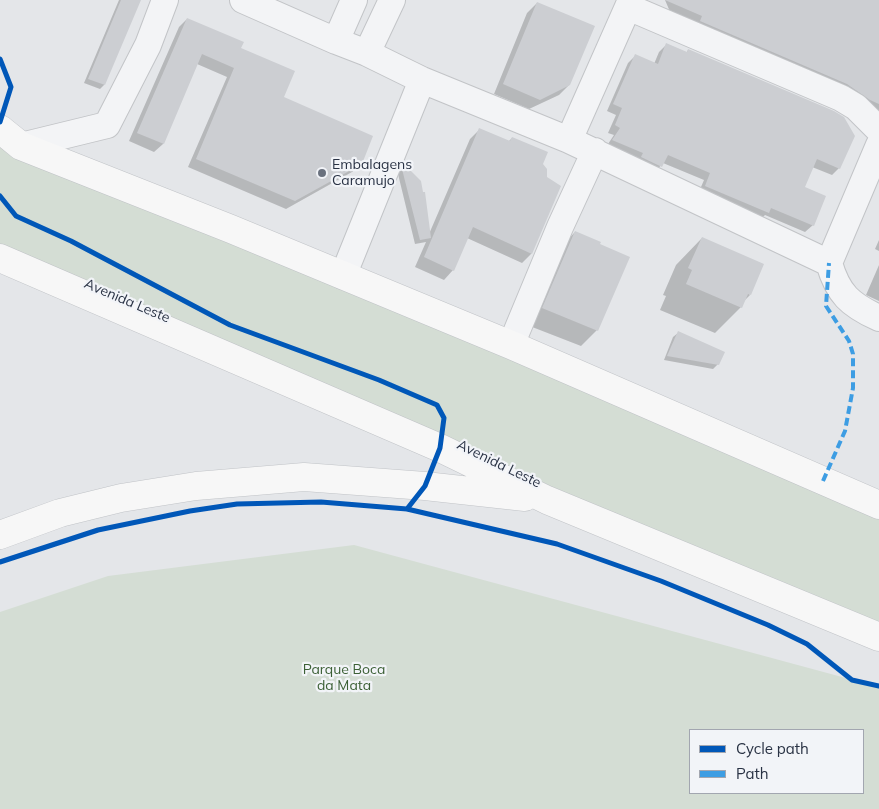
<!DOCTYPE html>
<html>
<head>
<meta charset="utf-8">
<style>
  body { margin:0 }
  #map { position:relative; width:879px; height:809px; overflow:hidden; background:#e4e6e9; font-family:Mulish,sans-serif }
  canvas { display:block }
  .legend { position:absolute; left:689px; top:729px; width:175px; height:65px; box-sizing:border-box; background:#f2f4f8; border:1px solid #a2a6b0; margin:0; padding:6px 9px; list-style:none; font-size:15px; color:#293244 }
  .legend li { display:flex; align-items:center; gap:10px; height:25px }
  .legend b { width:25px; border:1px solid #a2a6b0 }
</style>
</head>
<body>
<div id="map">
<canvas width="879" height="809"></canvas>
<ul class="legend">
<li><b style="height:6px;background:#0057b8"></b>Cycle path</li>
<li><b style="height:6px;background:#3d9de3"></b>Path</li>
</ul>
</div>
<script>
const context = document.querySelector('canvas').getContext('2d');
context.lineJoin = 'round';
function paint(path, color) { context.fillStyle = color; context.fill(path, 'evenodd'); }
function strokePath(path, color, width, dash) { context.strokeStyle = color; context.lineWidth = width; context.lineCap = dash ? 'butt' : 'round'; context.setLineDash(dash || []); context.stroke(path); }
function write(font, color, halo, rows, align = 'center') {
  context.font = font + ' Mulish,sans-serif'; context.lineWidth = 4.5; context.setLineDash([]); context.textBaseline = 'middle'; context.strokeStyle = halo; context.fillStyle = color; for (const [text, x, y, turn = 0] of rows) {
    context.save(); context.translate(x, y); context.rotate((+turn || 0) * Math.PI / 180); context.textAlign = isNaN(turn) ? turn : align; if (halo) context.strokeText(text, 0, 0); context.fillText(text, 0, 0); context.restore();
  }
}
paint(new Path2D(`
  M0,124L879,506V632L0,246Z
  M354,545L879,687V809H0V612L108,576ZM863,730V793H690V730Z`), '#d4ddd4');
paint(new Path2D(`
  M119,0H140L104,85L100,89L84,83Z
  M665,0H879V115L671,14Z
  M537,3L569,85L559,95L529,109L494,94L527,13Z
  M187,19L240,49L282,98L361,163L352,172L286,209L188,167L227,77L197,64L163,144L154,152L129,141L179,27Z
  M666,45L686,53L688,50L839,168L832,175L812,167L803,188L813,225L805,232L765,215L760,220L698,194L704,180L663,163L654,173L606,147L614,135L608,133L616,115L607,111L628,63L635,56L654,64L659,52Z
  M479,130L508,142L512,138L542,164L546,178L559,187L531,254L522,263L467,238L453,270L444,280L415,267L426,242L415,244L398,174L404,165L429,234L470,139Z
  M575,232L597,330L581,346L527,325L559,249Z
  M702,238L750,295L744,301L741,307L715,333L660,310L666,296L663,295L676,265Z
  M879,240V251L875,249Z
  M879,265V301L866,295Z
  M678,333L718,364L713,369L664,360L673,337Z`), '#0003');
paint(new Path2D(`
  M121,0H141L105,85L88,79Z
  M665,0H879V104L870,100L847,84L700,21L702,16Z
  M537,2L595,26L570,85L540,100L503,84Z
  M187,18L244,42L241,48L295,71L284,97L373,136L362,164L295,201L196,159L234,68L202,54L164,144L137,133Z
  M666,43L687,52L688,49L834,111L844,117L855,136L840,169L817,159L805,187L826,196L814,226L771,208L769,213L705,186L710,173L668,155L662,167L641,157L643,153L612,140L620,128L615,125L622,108L613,104L635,54L658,64Z
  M479,128L510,141L512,137L548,152L543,164L547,169V177L561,186L532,254L473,227L454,271L424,257Z
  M404,164L421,181L423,192H425L431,238L420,240L402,169Z
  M575,231L601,242L600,244L630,257L598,331L542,308Z
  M702,237L764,264L751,295L748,294L742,308L686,284L692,270L688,268Z
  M678,331L725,352L719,365L667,356Z`), '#ccced2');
const minor = new Path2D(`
  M243,0L336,41L367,53L422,80L569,140
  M631,0L569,140L829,263C838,294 850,305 879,318
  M628,7L841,98L856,107L879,130
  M336,41L354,0
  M367,53L392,0
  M21,146L107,125L148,45L165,0
  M829,263L879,145
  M343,276L422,80
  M511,345L560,227L595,151`);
const major = new Path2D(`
  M0,129L21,146L231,229L511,345L879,505
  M0,258L440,448L547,500L879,637
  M0,535L60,513L121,498L196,486L304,477L425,486L525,497`);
strokePath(minor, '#c2c4c7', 28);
strokePath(major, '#c0c3c7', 29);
strokePath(minor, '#f3f4f6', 26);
strokePath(major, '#f7f7f7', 28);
strokePath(new Path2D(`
  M823,481L845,431L853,388V354L849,341L826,306L829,263`), '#3d9de3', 4, [8, 4]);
strokePath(new Path2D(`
  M0,59L11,87L0,122
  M0,196L16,216L71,241L230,325L379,380L437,405L444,418L440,448L425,486L407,509
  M0,562L98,530L190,511L237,504L321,502L407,509L557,544L661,581L768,625L807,644L852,680L879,686`), '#0057b8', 5);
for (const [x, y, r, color] of [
  [322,173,5,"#6a717e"]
]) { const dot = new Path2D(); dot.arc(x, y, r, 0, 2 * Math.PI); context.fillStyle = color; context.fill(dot); strokePath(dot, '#f2f4f8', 2); }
write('14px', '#293244', '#f2f4f8', [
  ["Embalagens",332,165],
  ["Caramujo",332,181]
], 'left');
write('14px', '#293244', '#f2f4f8', [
  ["Avenida Leste",127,301,23],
  ["Avenida Leste",499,464,26]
]);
write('14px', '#3c6036', '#f2f4f8', [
  ["Parque Boca",344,670],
  ["da Mata",344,686]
]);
</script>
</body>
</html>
